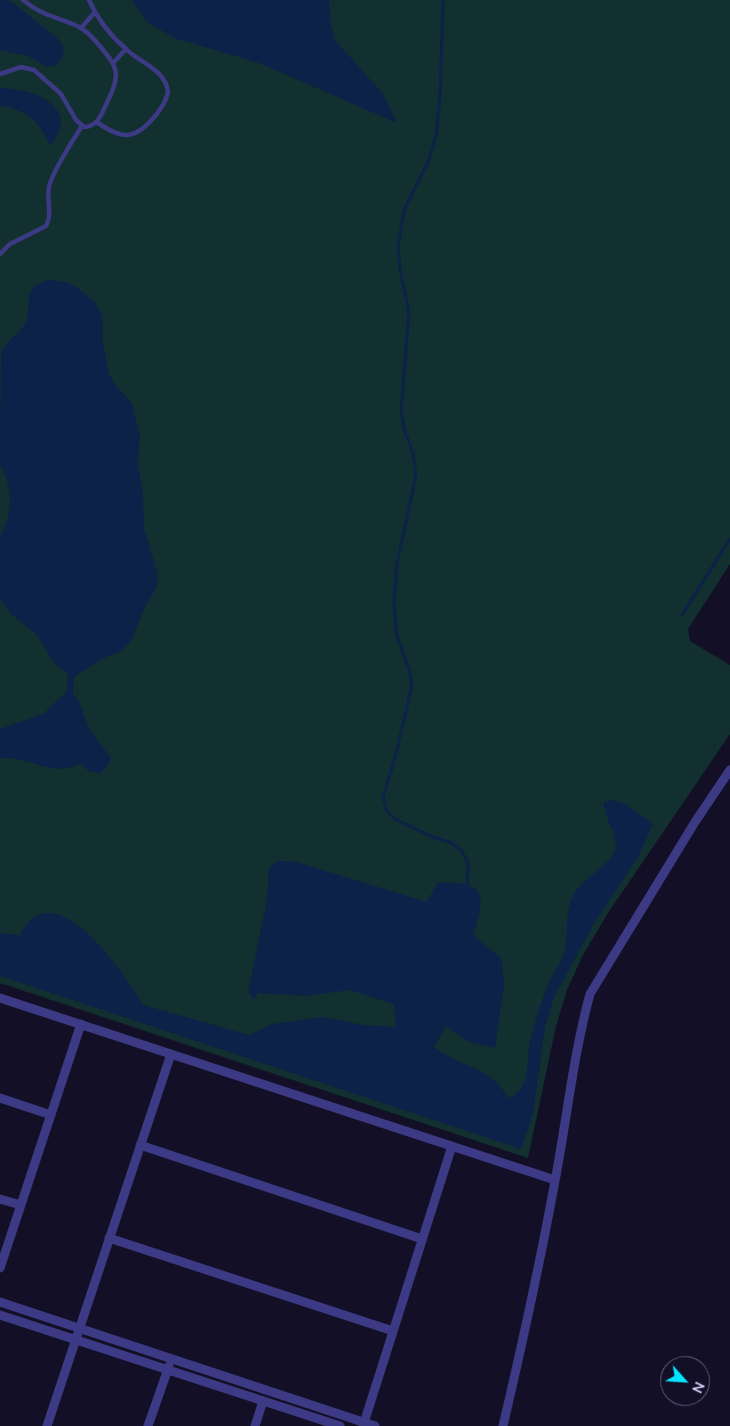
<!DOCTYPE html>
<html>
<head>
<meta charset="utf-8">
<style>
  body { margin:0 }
  #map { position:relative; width:730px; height:1426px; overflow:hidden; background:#130f26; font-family:"Nunito Sans",sans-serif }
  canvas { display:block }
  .north { position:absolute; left:660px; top:1356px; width:50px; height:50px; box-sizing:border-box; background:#130f26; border:1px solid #625e7d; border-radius:50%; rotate:116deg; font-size:14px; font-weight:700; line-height:20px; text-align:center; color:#d9d4ff }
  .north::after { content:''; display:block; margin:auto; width:18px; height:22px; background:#00e5ff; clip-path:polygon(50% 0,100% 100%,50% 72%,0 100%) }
</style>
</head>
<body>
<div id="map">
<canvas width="730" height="1426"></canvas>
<div class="north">N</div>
</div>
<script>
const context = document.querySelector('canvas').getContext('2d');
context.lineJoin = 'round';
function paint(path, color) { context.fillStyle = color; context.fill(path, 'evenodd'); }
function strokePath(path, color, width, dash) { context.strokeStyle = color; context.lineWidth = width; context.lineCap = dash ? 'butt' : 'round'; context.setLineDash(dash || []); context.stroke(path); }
paint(new Path2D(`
  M0,0H730V564L688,629L690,641L730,665V734L608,913L583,955L567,990L556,1026L528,1158L0,983Z`), '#12302f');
paint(new Path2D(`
  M0,0H8L16,5L56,37L62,44L64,53L58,65L46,67L28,56L0,50Z
  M132,0H329L331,25L335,40L383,94L397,123L259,63L174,38L146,21Z
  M0,88C33,88 83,107 50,146C40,121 27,110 0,106Z
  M49,280L66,282L76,287L95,302L103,316V344L109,374L115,385L131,402L140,435L138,464L143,495L144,528L158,575L156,588L145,607L131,641L121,651L104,658L74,677L73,694L79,701L89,729L111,758L106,768L100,773L89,771L80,764C50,778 32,756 0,758V729L43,714L67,691L68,674L54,663L38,636L11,614L0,599V539L8,517L10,497L6,478L0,464L1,355C6,338 18,337 25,324C34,307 19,286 49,280Z
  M612,800L625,804L653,824L638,857L595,922L554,997L545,1028L533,1114L521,1149L0,976V933L20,935C54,867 126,976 143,1005L249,1035L272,1024L323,1017L364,1025L396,1027L394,1004L350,990L305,996L258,993L254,1000L248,992L267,900L269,867L278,861H293L427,902L437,883C486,880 487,895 473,935L502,959L504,986L495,1048L467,1041L446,1026L434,1047C462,1068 487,1064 509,1098C533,1088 525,1058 531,1037C536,1019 541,1001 549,983C554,972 562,961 565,949C569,931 564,913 573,896C582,877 610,867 615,849C619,835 604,820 604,802Z`), '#0c2248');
strokePath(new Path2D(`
  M443,0L440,97L436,136L428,162L404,210L398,247L400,269L409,313L401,411L405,432L413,453L416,476L397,563L394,604L397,636L410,672L412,685L395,758L383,797L387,811L395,819L430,836L452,843L461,850L468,864L467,885
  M682,615L730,539`), '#0c2248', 3);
strokePath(new Path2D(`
  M89,0C97,18 111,36 126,49C140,63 166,70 168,92C165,107 143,136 125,135C115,135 105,127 96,122
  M81,28L95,12
  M114,62L126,49
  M0,74L21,67L34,70L61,94L76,120L84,127C96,127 101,116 105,107C120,75 121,71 99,45C92,37 85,29 75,25C54,16 43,16 23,0
  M0,254L10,244L46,226C53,213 46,201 49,187C51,175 74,138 82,126`), '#3d3a85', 4.5);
strokePath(new Path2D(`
  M0,998L555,1180
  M0,1098L51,1115
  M140,1145L422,1239
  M0,1199L21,1205
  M109,1238L393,1331
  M0,1268L81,1024
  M0,1302L375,1426
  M0,1315L340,1426
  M47,1426L171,1054
  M148,1426L169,1366
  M255,1426L263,1401
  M363,1426L452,1146
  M503,1426C522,1345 540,1263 555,1181C567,1119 573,1056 590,994L695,822L730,770`), '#3d3a85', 9);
</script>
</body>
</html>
